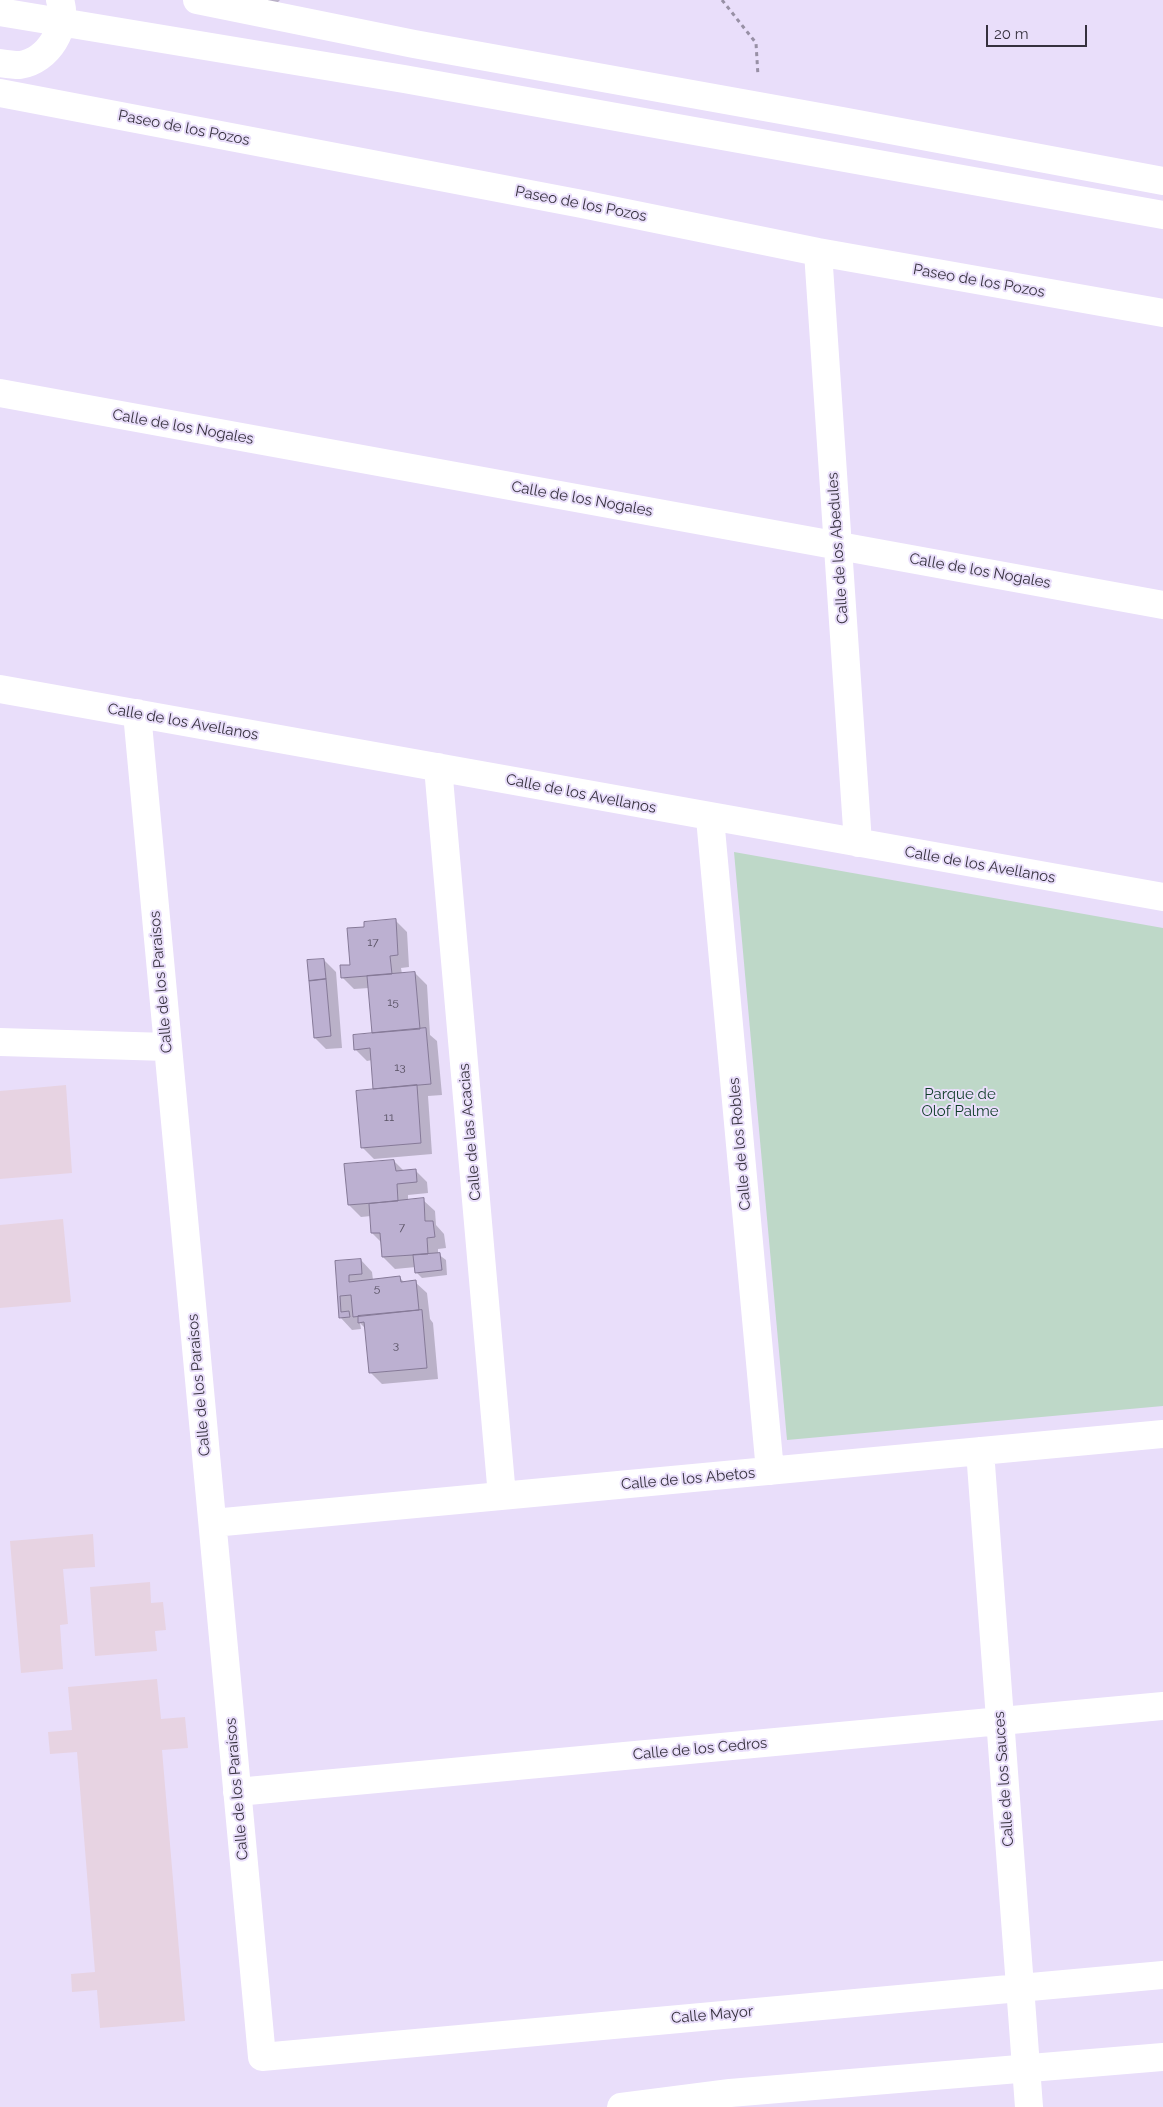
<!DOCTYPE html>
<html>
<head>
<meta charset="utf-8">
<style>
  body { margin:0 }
  #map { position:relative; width:1163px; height:2107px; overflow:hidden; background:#e9defa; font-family:Raleway,sans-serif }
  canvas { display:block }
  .scale { position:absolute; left:986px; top:25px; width:101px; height:22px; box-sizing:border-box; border:2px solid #36313e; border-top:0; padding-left:6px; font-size:15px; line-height:18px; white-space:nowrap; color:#36313e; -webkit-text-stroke:4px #e9defa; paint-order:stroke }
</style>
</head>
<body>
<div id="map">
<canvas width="1163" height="2107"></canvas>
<div class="scale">20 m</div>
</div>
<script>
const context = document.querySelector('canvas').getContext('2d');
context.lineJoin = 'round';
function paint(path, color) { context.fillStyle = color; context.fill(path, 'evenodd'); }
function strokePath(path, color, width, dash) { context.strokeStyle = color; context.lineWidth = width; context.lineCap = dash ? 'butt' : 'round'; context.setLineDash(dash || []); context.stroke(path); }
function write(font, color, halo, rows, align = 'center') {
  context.font = font + ' Raleway,sans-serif'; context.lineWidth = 4; context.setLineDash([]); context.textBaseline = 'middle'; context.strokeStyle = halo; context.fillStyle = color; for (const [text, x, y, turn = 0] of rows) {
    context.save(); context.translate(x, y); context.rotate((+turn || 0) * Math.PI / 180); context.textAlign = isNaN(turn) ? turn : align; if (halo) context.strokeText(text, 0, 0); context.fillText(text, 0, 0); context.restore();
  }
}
paint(new Path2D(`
  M66,1085L72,1173L0,1179V1091Z
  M63,1219L71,1302L0,1308V1225Z
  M93,1534L95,1567L63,1569L68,1624L60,1625L63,1669L21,1673L10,1541Z
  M150,1582L151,1603L163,1602L166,1630L155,1631L157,1651L95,1656L90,1587Z
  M157,1679L161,1719L185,1717L188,1748L162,1750L185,2021L100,2028L97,1990L72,1992L71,1974L95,1972L77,1752L50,1754L48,1732L72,1730L68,1687Z`), '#e7d3e2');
paint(new Path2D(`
  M734,852L1163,928V1406L787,1440Z`), '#bed8c8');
paint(new Path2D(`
  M242,0H280L273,7Z
  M395,920L407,932L409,967L401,968L402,974L415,973L427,985L430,1035L437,1041L442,1095L428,1096L432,1154L374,1159L362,1147L375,1090L372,1060L367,1061L355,1049L373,1034L369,988L354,989L342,977L351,966L365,928Z
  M324,960L336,972L342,1048L326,1049L315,1038Z
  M394,1161L404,1171L415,1170L427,1182L428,1193L408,1195V1201L423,1200L435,1211L436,1225L444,1234L446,1248L438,1249V1254L446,1260L447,1275L422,1278L416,1272V1267L395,1269L383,1257L382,1243L372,1233L371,1216L361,1217L349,1205Z
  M361,1260L372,1272L373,1280L399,1277L405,1283L415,1282L427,1293L430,1319L433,1323L438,1379L382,1384L370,1372L366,1329L360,1323L361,1329L352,1330L341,1318L336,1262Z`), '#0003');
const building = new Path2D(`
  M396,919L398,955L390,956L392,974L341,978L340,965H350L347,928L364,927V922Z
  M324,959L326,979L309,981L307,960Z
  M415,972L420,1029L372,1033L367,976Z
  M326,979L331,1036L314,1038L309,981Z
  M426,1028L431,1084L373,1089L370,1048L354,1050L353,1035Z
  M417,1085L421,1143L361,1148L356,1091Z
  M394,1160L396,1171L416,1169L417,1182L397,1184L398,1201L348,1205L344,1164Z
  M424,1198L425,1221H433L435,1237L427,1238L428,1254L382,1257L380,1233H371L369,1204Z
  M440,1253L442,1270L415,1273L413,1255Z
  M361,1259L362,1274L349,1275V1282L400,1276L401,1282L416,1280L419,1310L353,1317L351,1295L340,1296L341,1312L349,1311L350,1317L339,1318L335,1261Z
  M422,1310L427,1368L369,1373L364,1322L358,1323V1316Z`);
paint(building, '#bcb0d1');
strokePath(building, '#857997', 1);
strokePath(new Path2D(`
  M722,0L756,43L758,76`), '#9890a5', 3, [4, 4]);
strokePath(new Path2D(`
  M0,93L582,204L818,252L1163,313
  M818,252L858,843
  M0,393L1163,605
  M0,689L1163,897
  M137,713L262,2057L1163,1975
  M438,767L502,1496
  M710,818L770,1471
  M0,1042L167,1047
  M980,1451L1029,2107
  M213,1523L1163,1434
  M237,1792L1163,1706`), '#fff', 28);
strokePath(new Path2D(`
  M197,0L414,44L842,121L1163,181
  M0,12L404,79L1163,215
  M0,63C6,64 13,65 20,65C48,61 69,27 60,0
  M621,2107L730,2093L1163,2057`), '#fff', 28);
write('12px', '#585163', null, [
  ["17",373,942],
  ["15",393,1002],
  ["13",400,1067],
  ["11",389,1117],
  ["7",402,1227],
  ["5",377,1288],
  ["3",396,1345]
]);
write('15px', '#36313e', '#e9defa', [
  ["Paseo de los Pozos",184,128,11],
  ["Paseo de los Pozos",581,204,11],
  ["Paseo de los Pozos",979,281,10],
  ["Calle de los Nogales",183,427,10],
  ["Calle de los Nogales",582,499,10],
  ["Calle de los Abedules",838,548,-94],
  ["Calle de los Nogales",980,571,10],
  ["Calle de los Avellanos",183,722,10],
  ["Calle de los Avellanos",581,794,11],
  ["Calle de los Avellanos",980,865,10],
  ["Calle de los Paraísos",161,982,-95],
  ["Calle de las Acacias",470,1132,-95],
  ["Calle de los Robles",740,1144,-95],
  ["Calle de los Paraísos",199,1385,-95],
  ["Calle de los Abetos",688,1479,-5],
  ["Calle de los Cedros",700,1749,-5],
  ["Calle de los Sauces",1004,1779,-94],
  ["Calle de los Paraísos",237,1789,-95],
  ["Calle Mayor",712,2015,-5]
]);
write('15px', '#0e3c27', '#e9defa', [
  ["Parque de",960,1094],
  ["Olof Palme",960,1111]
]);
</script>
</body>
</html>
